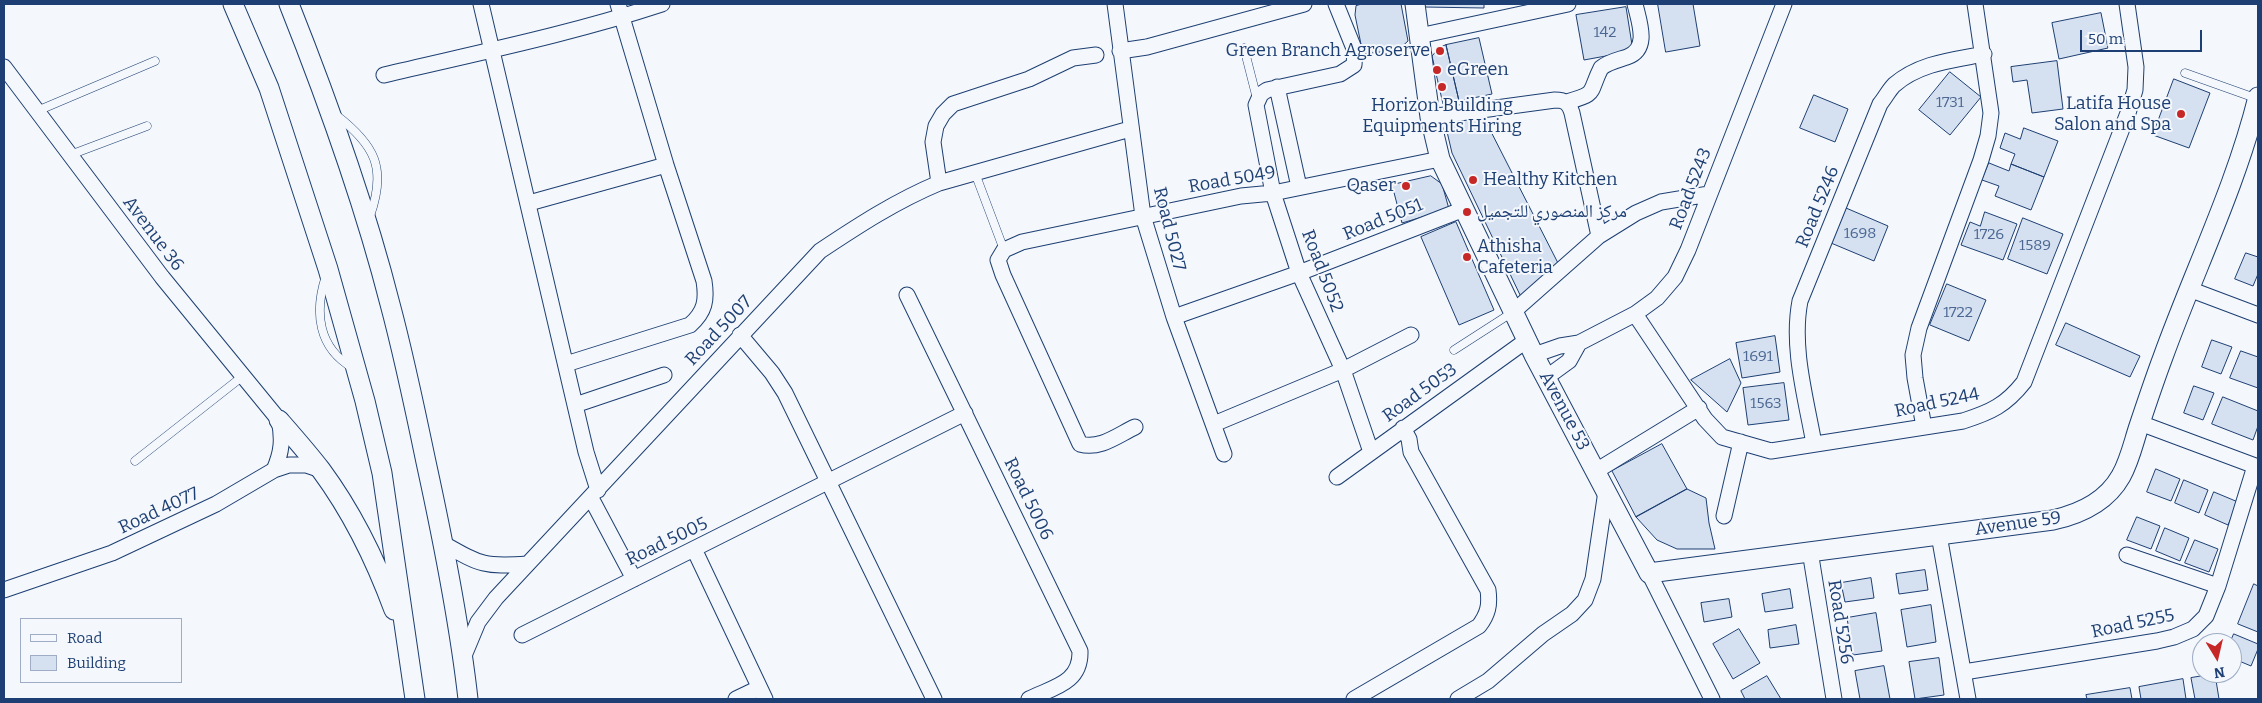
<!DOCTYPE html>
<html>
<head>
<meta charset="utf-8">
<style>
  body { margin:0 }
  #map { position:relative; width:2262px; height:703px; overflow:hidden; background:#f4f7fb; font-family:Bitter,serif }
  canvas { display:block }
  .frame { position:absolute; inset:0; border:5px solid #1d3f73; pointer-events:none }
  .legend { position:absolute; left:20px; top:618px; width:162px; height:65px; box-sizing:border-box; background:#f4f7fb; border:1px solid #9eadc5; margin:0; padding:6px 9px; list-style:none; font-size:15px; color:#1d3f73 }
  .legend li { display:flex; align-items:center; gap:10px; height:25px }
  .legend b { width:25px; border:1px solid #9eadc5 }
  .north { position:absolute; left:2192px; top:633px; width:50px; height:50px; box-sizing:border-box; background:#f4f7fb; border:1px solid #9eadc5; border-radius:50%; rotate:171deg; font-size:14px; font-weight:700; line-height:20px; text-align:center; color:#1d3f73 }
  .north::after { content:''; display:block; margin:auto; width:18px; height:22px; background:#c62828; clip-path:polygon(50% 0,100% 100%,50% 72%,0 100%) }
  .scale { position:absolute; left:2080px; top:30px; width:122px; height:22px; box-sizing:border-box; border:2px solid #1d3f73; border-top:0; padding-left:6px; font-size:15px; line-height:18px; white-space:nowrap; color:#1d3f73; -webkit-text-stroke:4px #f4f7fb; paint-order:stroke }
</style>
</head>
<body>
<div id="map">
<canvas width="2262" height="703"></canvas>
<div class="frame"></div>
<ul class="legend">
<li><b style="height:6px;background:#f4f7fb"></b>Road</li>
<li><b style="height:14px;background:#d5e0f0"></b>Building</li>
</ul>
<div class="north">N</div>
<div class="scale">50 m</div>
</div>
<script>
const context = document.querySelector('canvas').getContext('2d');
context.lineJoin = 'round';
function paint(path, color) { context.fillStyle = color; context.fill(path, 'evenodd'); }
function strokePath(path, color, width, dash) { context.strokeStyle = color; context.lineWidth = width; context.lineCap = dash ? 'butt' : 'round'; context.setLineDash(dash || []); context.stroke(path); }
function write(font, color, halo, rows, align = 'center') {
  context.font = font + ' Bitter,"Noto Naskh Arabic",serif'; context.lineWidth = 4; context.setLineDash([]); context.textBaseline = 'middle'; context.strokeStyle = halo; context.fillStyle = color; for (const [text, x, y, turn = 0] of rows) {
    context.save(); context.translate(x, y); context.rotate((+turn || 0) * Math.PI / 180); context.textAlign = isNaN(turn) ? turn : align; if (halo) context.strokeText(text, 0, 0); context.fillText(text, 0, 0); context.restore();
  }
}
const building = new Path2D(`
  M1362,4H1401L1408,41L1398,50L1363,54L1355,15L1356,6Z
  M1424,4H1484V8L1424,7Z
  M1658,4H1693L1700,46L1666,52Z
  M1626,7L1633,51L1584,60L1576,15Z
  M2101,13L2108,48L2059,59L2052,23Z
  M1479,38L1492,94L1459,101L1446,45Z
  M1446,45L1459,101L1443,104L1432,56L1439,48Z
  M2057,61L2063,109L2032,113L2027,80L2013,82L2011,67Z
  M1950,72L1981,97L1950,135L1919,110Z
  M2174,79L2210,93L2189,148L2153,135Z
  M1814,95L1848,109L1835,142L1800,128Z
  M1483,116L1559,265L1522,299L1452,153L1445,123Z
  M2024,128L2058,141L2044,177L2011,164L2015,154L2000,148L2005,133L2020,139Z
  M1989,163L2009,171L2011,164L2044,177L2031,210L1995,196L1999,186L1982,180Z
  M1431,176L1442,184L1449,209L1402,223L1392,185Z
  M1846,208L1888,226L1874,261L1831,243Z
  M1985,212L2017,224L2003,260L1961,245L1970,222L1980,226Z
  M2023,218L2063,234L2047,274L2008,259Z
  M1456,222L1494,310L1459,325L1421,237Z
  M2246,253L2258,257V274L2253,286L2235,279Z
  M1947,284L1986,300L1969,341L1930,325Z
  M2066,323L2140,356L2130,377L2056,345Z
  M1775,336L1780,372L1742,378L1736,343Z
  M2212,340L2232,347L2221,374L2202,367Z
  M2241,351L2258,357V388L2230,378Z
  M1730,359L1741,383L1727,412L1691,380Z
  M1784,383L1789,420L1748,425L1743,388Z
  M2194,386L2214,393L2203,420L2184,413Z
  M2223,397L2258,411V426L2253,440L2212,424Z
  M1662,444L1687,489L1636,517L1612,471Z
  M2156,469L2180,479L2171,501L2147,492Z
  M2184,480L2208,490L2199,513L2175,503Z
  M1687,489L1706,498L1709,523L1715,549H1677L1657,540L1636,517Z
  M2214,492L2238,502L2228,525L2205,515Z
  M2137,517L2160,526L2151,549L2127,540Z
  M2165,528L2189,538L2180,561L2156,551Z
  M2195,540L2218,549L2209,572L2185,563Z
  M1925,570L1928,590L1899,594L1896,574Z
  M1871,578L1874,598L1845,602L1841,583Z
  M2254,584L2258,586V632L2238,624Z
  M1790,589L1793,608L1765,612L1762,594Z
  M1729,599L1732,617L1704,622L1701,603Z
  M1931,605L1936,642L1907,647L1901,610Z
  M1876,613L1882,651L1853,655L1847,618Z
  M1796,625L1799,644L1770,648L1768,630Z
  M1739,629L1760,663L1733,679L1713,644Z
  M2234,634L2258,644V649L2251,666L2232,658V643H2230Z
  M1939,658L1944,695L1915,699L1909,662Z
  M1884,666L1890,699H1860L1855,671Z
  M2215,674L2219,699H2195L2191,678Z
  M1767,676L1781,699H1745L1741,691Z
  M2183,679L2186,699H2141L2139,687Z
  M2130,688L2132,699H2087L2086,695Z`);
paint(building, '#d5e0f0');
strokePath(building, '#1d3f73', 1);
const service = new Path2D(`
  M1244,48L1257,99
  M2185,73L2258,99
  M37,111L155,61
  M336,115C375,145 387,168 370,216
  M70,155L147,126
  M975,173L1004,250
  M326,276C314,312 318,348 353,368
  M1454,350L1513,312
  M135,461L243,376`);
const minor = new Path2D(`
  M481,4L586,452L598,490
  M1115,4L1143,216L1174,317L1224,454
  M1336,4L1355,51L1354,65L1340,74L1267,90L1261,94L1256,105L1273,193L1299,273L1343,370L1371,452
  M1419,36L1568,4
  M1120,51L1147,47L1304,4
  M4,67L162,277L279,420C283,439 282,452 274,470
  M384,75C477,53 571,34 662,4
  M1277,87L1299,187
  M1567,102C1598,93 1588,94 1601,68C1608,62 1618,60 1627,57C1650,49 1639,22 1635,4
  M1430,117L1555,100C1565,100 1569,103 1572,113L1599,236
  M939,183L933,142L936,126L943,114L953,104L1029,79L1073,58L1096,55
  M529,203L666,165
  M2189,289L2258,315
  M907,295L1080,651C1081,683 1054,687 1029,699
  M1513,312L1599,236L1636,213L1661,202L1709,194
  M1635,314L1705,419L1722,437L1771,451L1963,421C1991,412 2006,405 2024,382L2128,113L2135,90L2136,67L2127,4
  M1174,317L1299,273L1464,209
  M740,335L772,373L785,393L934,699
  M1534,355L1560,346L1579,343L1635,314L1657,298L1675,277L1688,250L1784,4
  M566,364L690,325C705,312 707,300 704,281L666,165L618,4
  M1547,377L1569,361L1579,343
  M575,405L664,375
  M2140,423L2258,467
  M1214,424L1343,370L1411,335
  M1135,427C1118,435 1100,450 1080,444L1003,275L998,260L1004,250L1022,242L1241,196L1273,193L1440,159
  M1924,427L1915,378L1913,355L1919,328L1981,160L1988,136L1991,113L1975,4
  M1814,444C1806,398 1791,348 1800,301L1880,104C1885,98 1889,90 1894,85C1919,63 1953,60 1984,54
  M1596,471L1699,408
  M1337,477L1527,340
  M591,498L634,579
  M1724,516L1741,442
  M1939,535L1968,699
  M444,544C481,565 484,567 527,564
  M694,549L765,699
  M1810,551L1834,699
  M2127,555L2218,586
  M1649,573L1712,699
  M4,590L112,553L216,504L274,470L289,465H306L321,470
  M522,635L965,413
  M463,658L478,622L496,598L820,251C859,225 896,201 939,183L1130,129
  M1964,672L2157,641L2174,637L2193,629L2206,616L2218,586L2255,466
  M736,699L759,688
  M1354,699L1479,626C1488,614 1490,605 1488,590L1411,452L1409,439L1403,428
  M1458,699L1488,681L1543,634L1572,614L1585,600L1593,579L1606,491`);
const tertiary = new Path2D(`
  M233,4L269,88L328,269L365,401L382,473L415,699
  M289,4C328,102 364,202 390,304C404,356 415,409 426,462C443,540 459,619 468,699
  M1415,4L1430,117L1440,159L1534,355L1649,573L2053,520C2080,514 2107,501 2121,476C2129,462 2133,445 2138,429C2146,405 2154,381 2163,357C2194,271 2236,186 2258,97
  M279,420C293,436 308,453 321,470C352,512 376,561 394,610`);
strokePath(service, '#1d3f73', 9);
strokePath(minor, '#1d3f73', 17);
strokePath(tertiary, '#1d3f73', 21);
strokePath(service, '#f4f7fb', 8);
strokePath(minor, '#f4f7fb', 15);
strokePath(tertiary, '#f4f7fb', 19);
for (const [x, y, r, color] of [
  [1440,51,5,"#c62828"],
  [1437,70,5,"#c62828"],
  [1442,87,5,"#c62828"],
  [2181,114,5,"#c62828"],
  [1473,180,5,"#c62828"],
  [1406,186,5,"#c62828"],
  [1467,212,5,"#c62828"],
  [1467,257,5,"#c62828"]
]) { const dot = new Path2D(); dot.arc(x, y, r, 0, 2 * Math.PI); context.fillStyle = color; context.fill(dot); strokePath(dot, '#f4f7fb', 2); }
write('15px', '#4b6792', null, [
  ["142",1605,33],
  ["1731",1950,103],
  ["1698",1860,234],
  ["1726",1989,235],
  ["1589",2035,246],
  ["1722",1958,313],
  ["1691",1758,357],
  ["1563",1766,404]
]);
write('18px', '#1d3f73', '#f4f7fb', [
  ["Green Branch Agroserve",1430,51,"right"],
  ["eGreen",1447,70],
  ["Latifa House",2171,104,"right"],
  ["Salon and Spa",2171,125,"right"],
  ["Horizon Building",1442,106,"center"],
  ["Equipments Hiring",1442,127,"center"],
  ["Healthy Kitchen",1483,180],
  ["Qaser",1396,186,"right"],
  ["مركز المنصوري للتجميل",1477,212],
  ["Athisha",1477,247],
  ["Cafeteria",1477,268]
], 'left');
write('18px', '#1d3f73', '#f4f7fb', [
  ["Road 5049",1232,180,-10],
  ["Road 5243",1691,189,-69],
  ["Road 5246",1818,207,-68],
  ["Road 5051",1383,220,-22],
  ["Road 5027",1169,229,76],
  ["Avenue 36",153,234,53],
  ["Road 5052",1322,271,69],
  ["Road 5007",719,331,-47],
  ["Road 5053",1420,393,-36],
  ["Road 5244",1937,403,-12],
  ["Avenue 53",1564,411,62],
  ["Road 5006",1028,499,64],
  ["Road 4077",159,511,-25],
  ["Avenue 59",2018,524,-8],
  ["Road 5005",667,542,-26],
  ["Road 5256",1840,622,81],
  ["Road 5255",2133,624,-12]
]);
</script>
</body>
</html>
